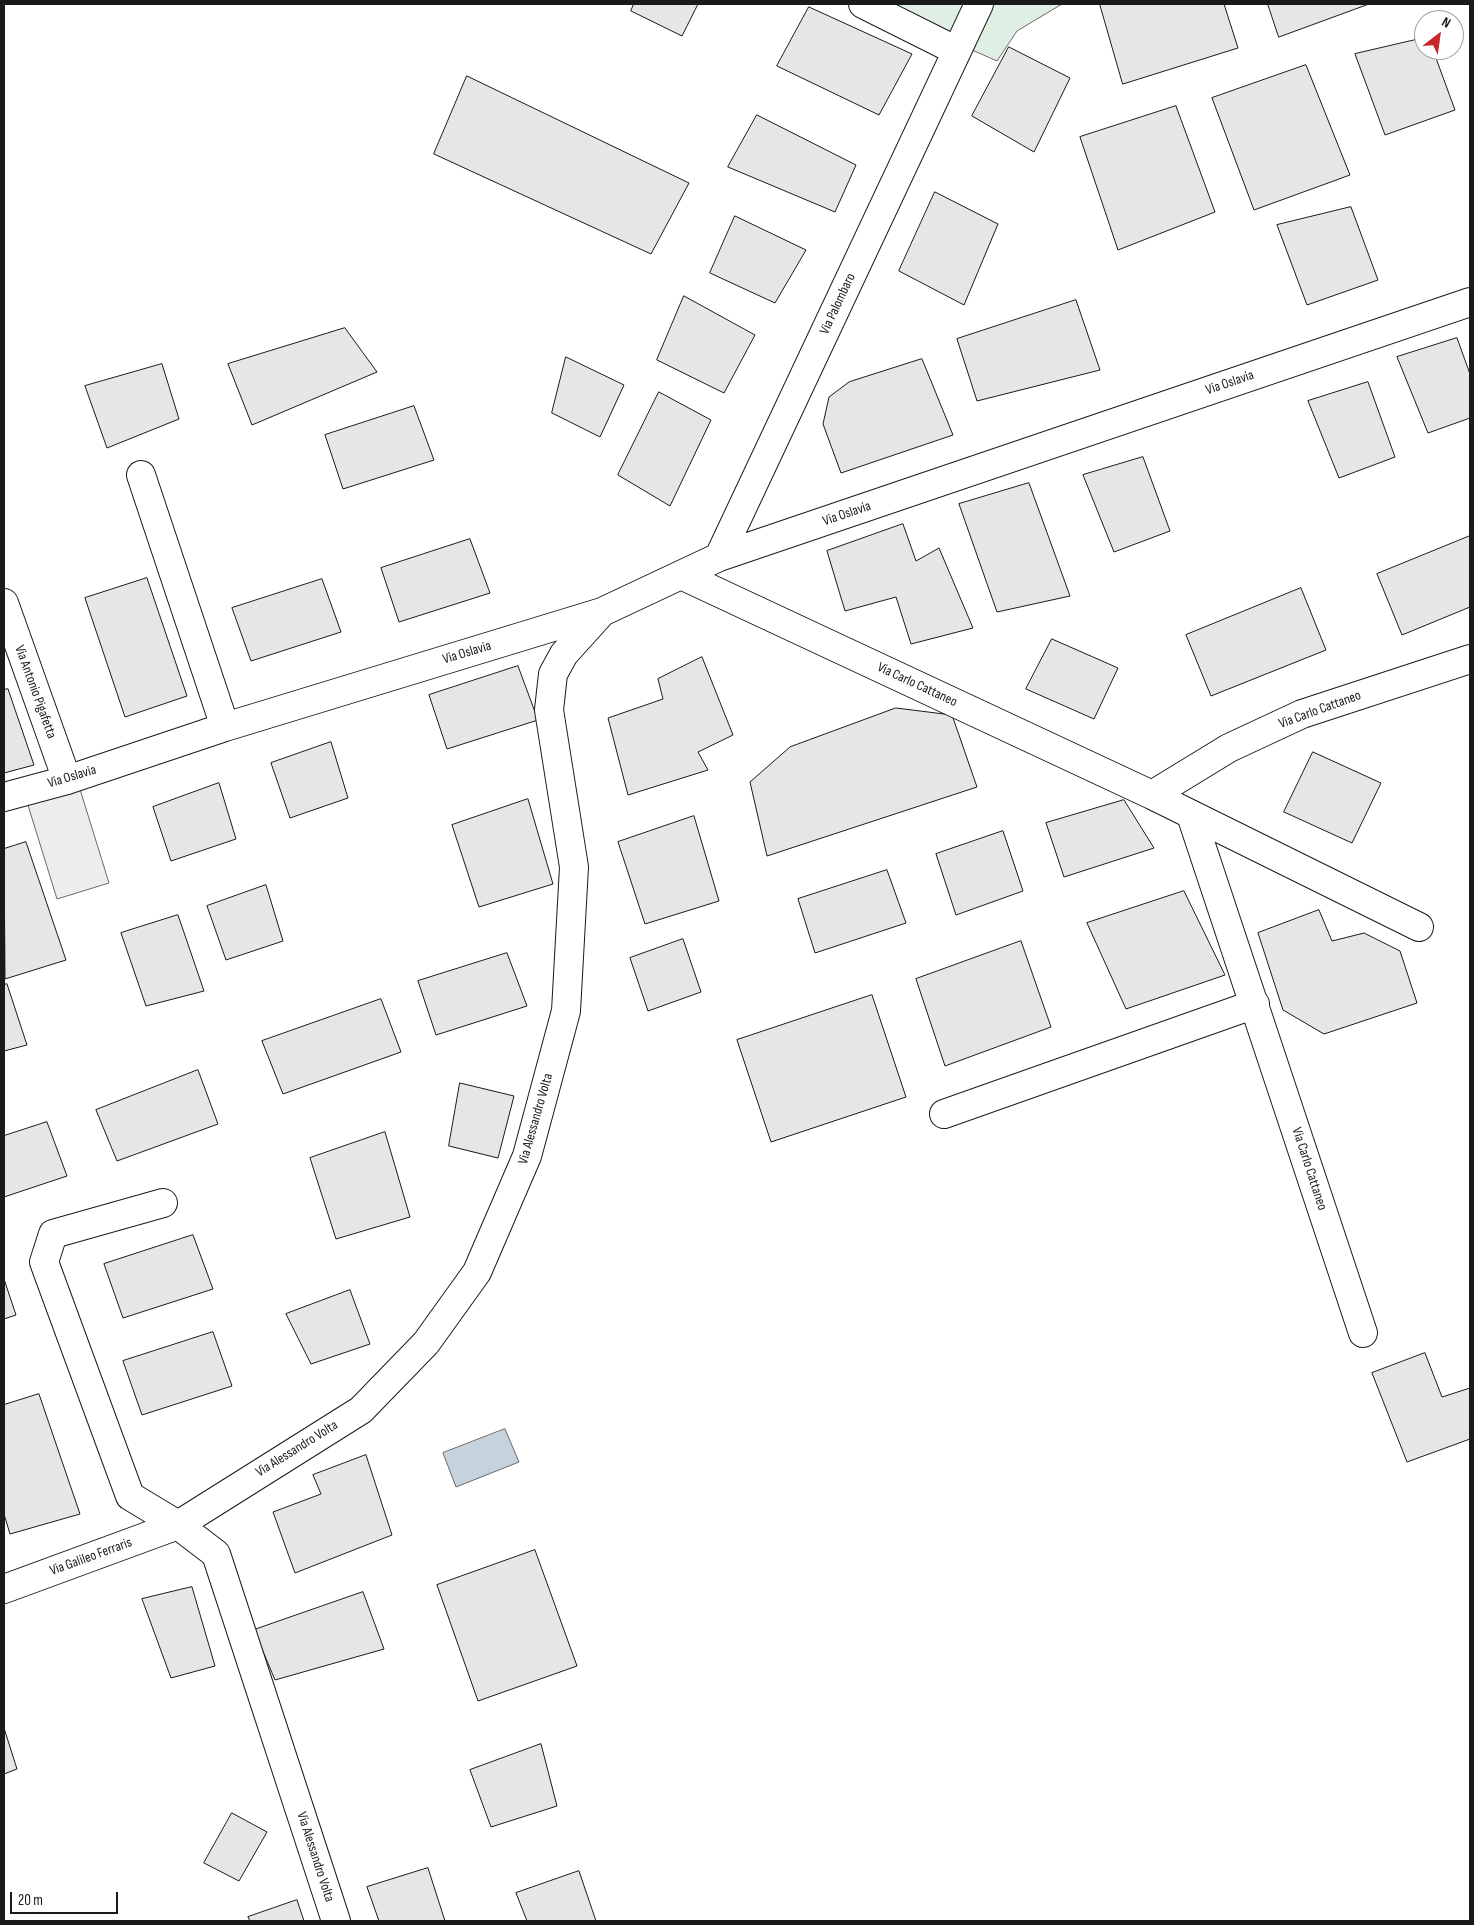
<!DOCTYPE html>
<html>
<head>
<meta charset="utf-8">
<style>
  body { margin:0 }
  #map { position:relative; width:1474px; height:1925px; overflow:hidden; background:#fff; font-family:"Sofia Sans Condensed",sans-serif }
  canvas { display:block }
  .frame { position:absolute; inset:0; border:5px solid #1a1a1a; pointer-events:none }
  .north { position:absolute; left:1414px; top:10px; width:50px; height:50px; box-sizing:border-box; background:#fff; border:1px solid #a3a3a3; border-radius:50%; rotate:30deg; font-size:14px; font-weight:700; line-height:20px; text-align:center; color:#1a1a1a }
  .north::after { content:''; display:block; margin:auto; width:18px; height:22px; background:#c62828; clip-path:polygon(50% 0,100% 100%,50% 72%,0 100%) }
  .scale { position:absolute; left:10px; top:1892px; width:108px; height:22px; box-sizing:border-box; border:2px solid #1a1a1a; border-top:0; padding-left:6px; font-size:15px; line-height:18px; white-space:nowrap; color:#1a1a1a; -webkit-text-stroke:4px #fff; paint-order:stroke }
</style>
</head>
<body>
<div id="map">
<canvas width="1474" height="1925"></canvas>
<div class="frame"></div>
<div class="north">N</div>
<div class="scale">20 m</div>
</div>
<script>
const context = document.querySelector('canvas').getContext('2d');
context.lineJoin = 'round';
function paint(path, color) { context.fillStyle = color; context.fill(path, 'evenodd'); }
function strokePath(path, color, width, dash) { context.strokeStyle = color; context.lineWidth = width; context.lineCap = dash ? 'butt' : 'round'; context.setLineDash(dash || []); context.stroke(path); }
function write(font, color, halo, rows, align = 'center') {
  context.font = font + ' "Sofia Sans Condensed",sans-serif'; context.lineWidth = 4; context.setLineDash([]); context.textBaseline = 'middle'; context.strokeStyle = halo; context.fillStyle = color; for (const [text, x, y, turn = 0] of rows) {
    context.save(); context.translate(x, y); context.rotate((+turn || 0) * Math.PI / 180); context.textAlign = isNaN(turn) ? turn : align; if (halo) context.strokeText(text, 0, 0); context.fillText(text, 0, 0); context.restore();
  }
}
const green = new Path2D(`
  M871,4H975L955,45Z
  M983,4H1062L1017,31L997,61L963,46Z`);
paint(green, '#e0efe3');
strokePath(green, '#6a6a6a', 1);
const parking = new Path2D(`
  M79,786L109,883L57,899L27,802Z`);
paint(parking, '#ededed');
strokePath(parking, '#6a6a6a', 1);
const water = new Path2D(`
  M505,1429L519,1462L456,1487L443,1453Z`);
paint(water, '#c6d2dc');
strokePath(water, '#6a6a6a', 1);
const building = new Path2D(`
  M634,4H698L682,36L631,11Z
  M1100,4H1224L1238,48L1123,84Z
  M1268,4H1369L1279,37Z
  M809,7L912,54L879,115L777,66Z
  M1424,38V50H1433L1455,110L1385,135L1355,54Z
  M1009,47L1070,78L1034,152L972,116Z
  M1306,65L1350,175L1254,210L1212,98Z
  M467,76L689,183L651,254L434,154Z
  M1176,106L1215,212L1118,250L1080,137Z
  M757,115L856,165L835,212L728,167Z
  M935,192L998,224L964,305L899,271Z
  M1351,207L1378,280L1307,305L1277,225Z
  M735,216L806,250L775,303L710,273Z
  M684,296L755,335L724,393L657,360Z
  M1076,300L1100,370L977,401L957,339Z
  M345,328L377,372L252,425L228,364Z
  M1457,338L1470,374V418L1428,433L1397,357Z
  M566,357L624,385L600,437L552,413Z
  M922,359L953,435L841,473L823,424L829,397L849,382Z
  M162,364L179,419L107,448L85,386Z
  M1368,382L1395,457L1339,478L1308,401Z
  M659,392L711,420L670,506L618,475Z
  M414,406L434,460L343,489L325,435Z
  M1143,457L1170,531L1114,552L1083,475Z
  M1029,483L1070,596L997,612L959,504Z
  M903,524L916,561L939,548L973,628L911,644L896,597L845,611L827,551Z
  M1470,536V607L1402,635L1377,574Z
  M470,539L490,593L399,622L381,568Z
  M147,578L187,696L125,717L85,598Z
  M322,579L341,632L251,661L232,608Z
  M1301,588L1326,650L1211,696L1186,635Z
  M1052,639L1118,668L1094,719L1026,689Z
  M702,657L733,735L698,752L708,770L628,795L608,718L663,699L658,679Z
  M518,666L538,720L447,749L429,695Z
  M8,689L34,765L4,773V690Z
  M896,708L952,715L977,787L767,856L750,782L790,747Z
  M331,742L348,798L290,818L271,763Z
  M1313,752L1381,783L1352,843L1284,812Z
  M219,783L236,839L171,861L153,807Z
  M528,799L553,884L479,907L452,825Z
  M1124,800L1154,848L1064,877L1046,823Z
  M694,816L719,901L645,924L618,842Z
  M1003,831L1023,891L956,915L936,854Z
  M26,842L66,960L5,979L4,849Z
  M887,870L906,923L815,953L798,899Z
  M266,885L283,941L226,960L207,906Z
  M1184,891L1225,975L1126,1009L1087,923Z
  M1319,910L1332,941L1364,933L1400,951L1417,1003L1324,1034L1283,1010L1258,933Z
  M178,915L204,991L146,1006L121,933Z
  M683,939L701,992L648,1011L630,958Z
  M1021,941L1051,1027L945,1066L916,979Z
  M507,953L527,1006L436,1035L418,981Z
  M7,984L27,1045L4,1051V985Z
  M872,995L906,1097L771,1142L737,1040Z
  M381,999L401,1052L283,1094L262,1041Z
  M198,1070L218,1124L117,1161L96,1110Z
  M460,1083L514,1096L498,1158L449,1146Z
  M47,1122L67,1176L4,1197V1136Z
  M385,1132L410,1217L336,1239L310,1158Z
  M193,1235L213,1289L123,1318L104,1264Z
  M4,1279L16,1315L4,1319Z
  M350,1290L370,1344L311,1364L286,1314Z
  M213,1332L232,1386L142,1415L123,1361Z
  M1425,1353L1442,1397L1470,1388V1439L1407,1462L1372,1373Z
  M39,1394L80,1514L10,1534L4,1514V1405Z
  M366,1455L392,1535L295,1573L273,1512L321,1494L313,1475Z
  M535,1550L577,1666L478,1701L437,1585Z
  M192,1587L215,1666L171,1678L142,1599Z
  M363,1592L384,1649L275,1680L254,1630Z
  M4,1728L17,1769L4,1774Z
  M541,1744L557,1806L491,1827L470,1770Z
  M232,1813L267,1832L239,1881L204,1863Z
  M428,1868L445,1921H379L367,1887Z
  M579,1871L596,1921H527L516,1893Z
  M297,1900L304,1921H250L248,1917Z`);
paint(building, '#e6e6e6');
strokePath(building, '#1a1a1a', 1);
const street = new Path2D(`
  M863,4L957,51
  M141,475L225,727
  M719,557L979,4
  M681,575L1152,795L1419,927
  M4,603L67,780
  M1152,795L1229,748L1302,714L1470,659
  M4,797L67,780L225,727L602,612L719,557L1470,302
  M1191,815L1363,1333
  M944,1114L1255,1004
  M163,1203L53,1234L44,1262L130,1496L178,1525L216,1554L336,1921
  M4,1589L178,1525L361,1410L426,1343L477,1272L527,1156L566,1011L574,867L549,710L553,674L564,654L602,612`);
strokePath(street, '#1a1a1a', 30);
strokePath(street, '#fff', 28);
write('14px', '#1a1a1a', '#fff', [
  ["Via Palombaro",838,304,-65],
  ["Via Oslavia",1230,383,-19],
  ["Via Oslavia",847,514,-19],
  ["Via Oslavia",467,653,-17],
  ["Via Carlo Cattaneo",917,685,25],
  ["Via Antonio Pigafetta",35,692,70],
  ["Via Carlo Cattaneo",1320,710,-20],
  ["Via Oslavia",72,777,-17],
  ["Via Alessandro Volta",536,1119,-74],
  ["Via Carlo Cattaneo",1309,1169,72],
  ["Via Alessandro Volta",297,1449,-32],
  ["Via Galileo Ferraris",91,1557,-20],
  ["Via Alessandro Volta",315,1857,72]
]);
</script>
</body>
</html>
